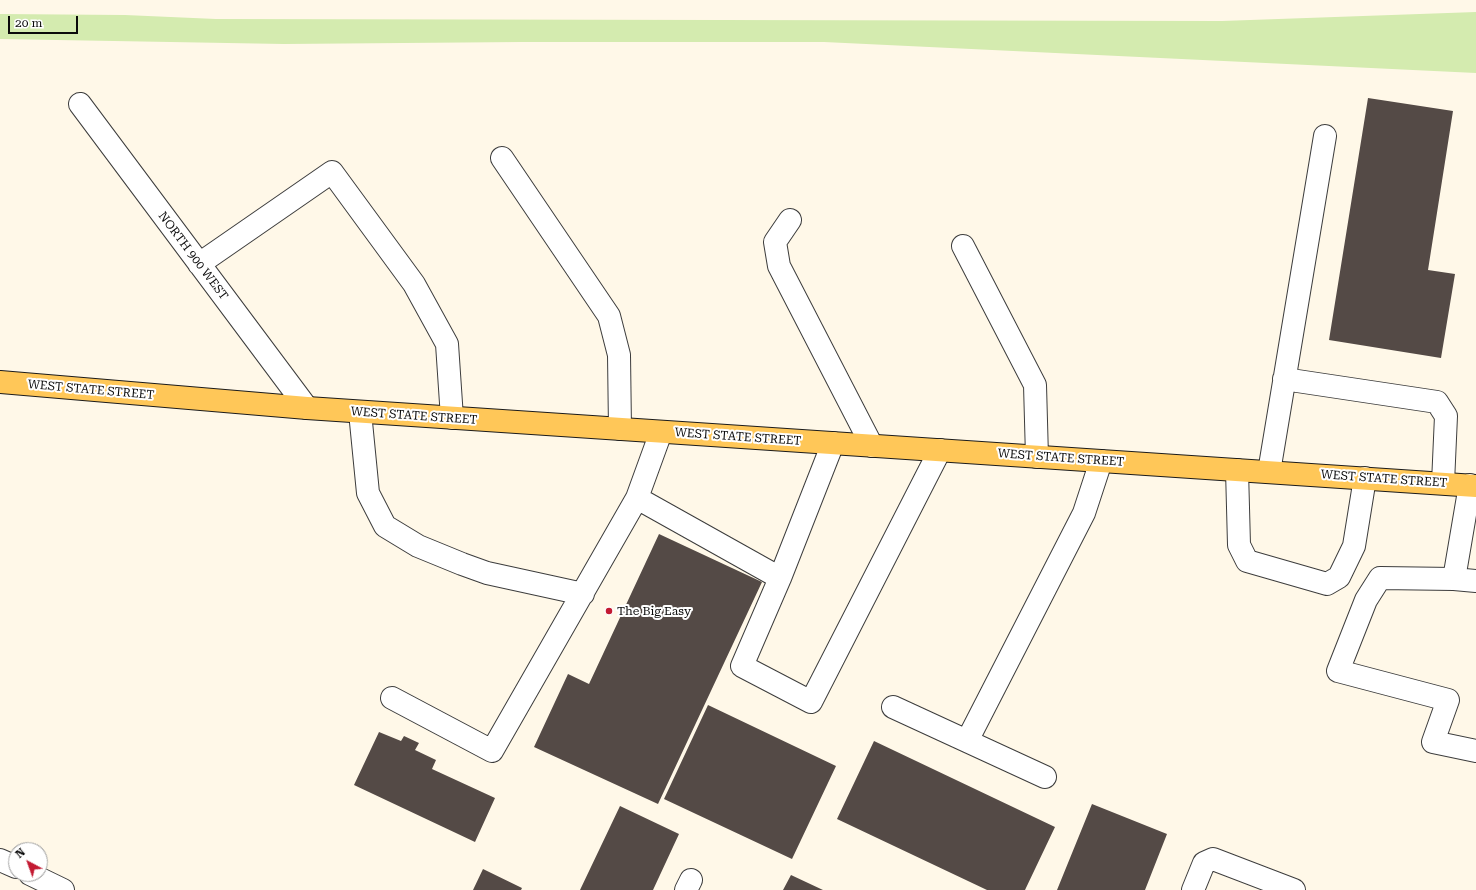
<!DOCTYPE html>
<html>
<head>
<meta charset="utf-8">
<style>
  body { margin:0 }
  #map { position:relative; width:1476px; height:890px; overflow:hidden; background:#fff8e8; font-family:"Roboto Serif",serif }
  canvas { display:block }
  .north { position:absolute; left:8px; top:842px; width:40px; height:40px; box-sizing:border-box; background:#fff; border:1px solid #9d9d9d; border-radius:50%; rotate:319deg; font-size:11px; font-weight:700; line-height:16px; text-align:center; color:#0a0a0a }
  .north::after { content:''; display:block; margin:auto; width:14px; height:18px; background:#c31a32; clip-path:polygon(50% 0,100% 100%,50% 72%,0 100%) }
  .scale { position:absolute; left:8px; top:16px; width:70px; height:18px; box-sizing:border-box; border:2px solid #0a0a0a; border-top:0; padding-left:5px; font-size:12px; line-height:14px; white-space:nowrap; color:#0a0a0a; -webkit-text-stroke:3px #fff; paint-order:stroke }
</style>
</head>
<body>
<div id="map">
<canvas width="1476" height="890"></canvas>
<div class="north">N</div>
<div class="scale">20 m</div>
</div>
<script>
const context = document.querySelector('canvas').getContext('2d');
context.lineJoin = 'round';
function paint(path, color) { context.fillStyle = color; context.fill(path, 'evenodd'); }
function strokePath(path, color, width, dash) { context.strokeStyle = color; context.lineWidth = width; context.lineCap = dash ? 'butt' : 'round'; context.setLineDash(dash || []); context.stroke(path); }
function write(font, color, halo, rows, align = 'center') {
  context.font = font + ' "Roboto Serif",serif'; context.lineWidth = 4; context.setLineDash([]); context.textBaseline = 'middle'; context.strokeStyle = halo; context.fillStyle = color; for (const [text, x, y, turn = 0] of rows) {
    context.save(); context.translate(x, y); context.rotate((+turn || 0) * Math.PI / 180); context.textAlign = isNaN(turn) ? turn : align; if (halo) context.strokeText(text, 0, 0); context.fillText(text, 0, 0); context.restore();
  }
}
paint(new Path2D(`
  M1476,12V73L824,42H522L284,44L0,39V14L125,15L216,19L1222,21Z`), '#d4ebaf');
paint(new Path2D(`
  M1368,98L1453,111L1428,270L1455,274L1441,358L1329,340Z
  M659,534L762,582L658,804L534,747L568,674L589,684Z
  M708,705L836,766L792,859L664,799Z
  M379,732L401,741L404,736L419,743L415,750L436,760L432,769L495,798L475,842L354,785Z
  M874,741L1055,827L1025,890H987L837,819Z
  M1092,804L1167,834L1145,890H1057Z
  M620,806L679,834L653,890H580Z
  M483,869L522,888L521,890H473Z
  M791,875L823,890H783Z`), '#544a46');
const minor = new Path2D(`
  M80,104L307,408
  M502,158L609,316L619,355L620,429
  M790,220L775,242L779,266L872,446
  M963,246L1035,385L1037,457
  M199,264L332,172L414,284L447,344L452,418
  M1284,379L1437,402L1446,416L1443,483
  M360,412L368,493L385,526L418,546L462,564L487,573L583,594
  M1237,470L1239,545L1247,561L1327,584L1339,577L1354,546L1365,478
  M1269,472L1325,136
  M1470,485L1454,579L1380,578L1366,600L1338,671L1448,700L1433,742L1476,751
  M637,498L780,578L833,443
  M780,578L742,666L811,702L940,450
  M1454,579L1476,581
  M392,698L492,751L637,498L661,432
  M893,707L1045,777
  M967,741L1084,513L1101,461
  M0,860L16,867
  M30,874L63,890
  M686,890L691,880
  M1193,890L1204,863L1213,859L1294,890`);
const major = new Path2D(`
  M0,382L307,408L1476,486`);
strokePath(minor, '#3d3d3d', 24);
strokePath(major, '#1b1b1b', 24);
strokePath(minor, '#fff', 22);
strokePath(major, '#ffc758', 22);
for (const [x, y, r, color] of [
  [609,611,4,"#c31a32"]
]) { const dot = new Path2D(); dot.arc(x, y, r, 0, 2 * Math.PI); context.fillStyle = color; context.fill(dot); strokePath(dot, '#fff', 1.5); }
write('12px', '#0a0a0a', '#fff', [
  ["NORTH 900 WEST",193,256,53],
  ["WEST STATE STREET",91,390,5],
  ["WEST STATE STREET",414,416,4],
  ["WEST STATE STREET",738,437,4],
  ["WEST STATE STREET",1061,458,4],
  ["WEST STATE STREET",1384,479,4]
]);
write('12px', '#0a0a0a', '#fff', [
  ["The Big Easy",617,611]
], 'left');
</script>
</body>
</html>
